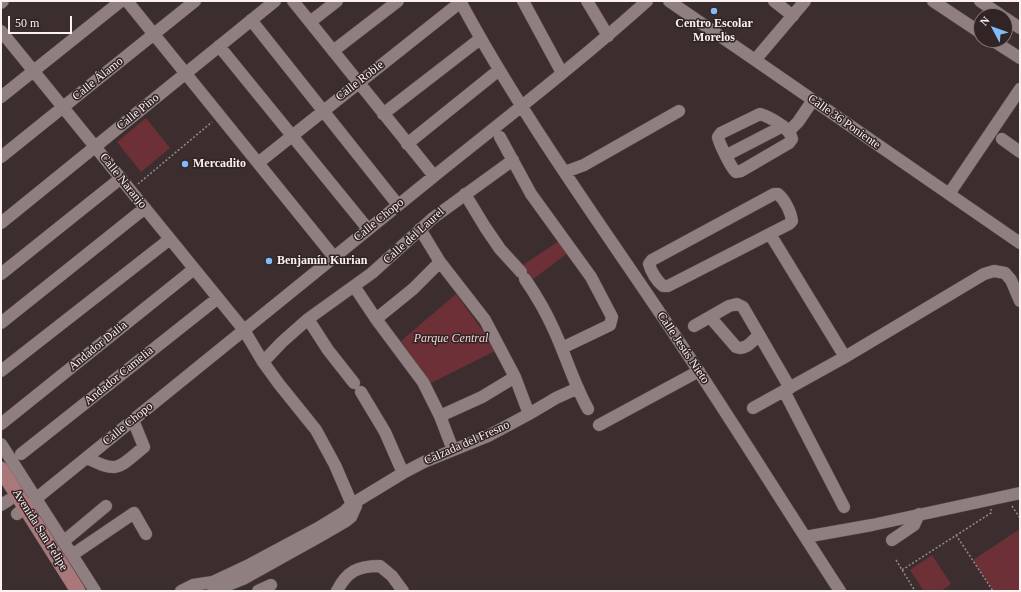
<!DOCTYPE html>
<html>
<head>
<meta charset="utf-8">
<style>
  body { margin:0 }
  #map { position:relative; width:1021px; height:592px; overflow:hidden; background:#3c2e2f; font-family:"Times New Roman",serif }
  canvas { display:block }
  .frame { position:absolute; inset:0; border:2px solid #faf1f1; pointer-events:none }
  .north { position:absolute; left:973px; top:8px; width:40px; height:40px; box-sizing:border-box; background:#322425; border:1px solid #827677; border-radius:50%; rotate:311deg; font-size:11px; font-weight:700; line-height:16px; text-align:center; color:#faf1f1 }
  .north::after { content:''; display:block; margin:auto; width:14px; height:18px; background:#81bcfa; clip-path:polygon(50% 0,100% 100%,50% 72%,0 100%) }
  .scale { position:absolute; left:8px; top:16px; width:64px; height:18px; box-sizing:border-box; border:2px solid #faf1f1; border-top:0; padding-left:5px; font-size:12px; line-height:14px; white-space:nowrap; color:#faf1f1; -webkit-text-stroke:3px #322425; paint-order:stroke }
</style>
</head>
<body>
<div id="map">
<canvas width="1021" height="592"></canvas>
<div class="frame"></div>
<div class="north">N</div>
<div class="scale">50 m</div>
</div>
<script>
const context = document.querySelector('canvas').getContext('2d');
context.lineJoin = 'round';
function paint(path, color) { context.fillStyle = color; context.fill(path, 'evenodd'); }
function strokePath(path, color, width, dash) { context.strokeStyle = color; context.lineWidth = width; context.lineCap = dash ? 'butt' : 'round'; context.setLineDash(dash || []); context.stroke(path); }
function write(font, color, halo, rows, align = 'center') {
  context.font = font + ' "Times New Roman",serif'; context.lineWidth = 3; context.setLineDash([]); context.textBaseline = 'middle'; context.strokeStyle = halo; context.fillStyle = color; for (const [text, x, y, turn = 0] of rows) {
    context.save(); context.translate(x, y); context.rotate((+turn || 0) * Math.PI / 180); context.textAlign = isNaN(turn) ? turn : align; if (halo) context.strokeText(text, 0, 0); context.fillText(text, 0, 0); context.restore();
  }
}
paint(new Path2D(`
  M146,118L170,148L141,172L117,142Z
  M559,241L568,253L533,279L523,265Z
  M456,294L497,350L431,383L401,341Z
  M1020,529V591H994L973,560Z
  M932,555L951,584L941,591H924L910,570Z`), '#6c3036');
const minor = new Path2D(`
  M127,1L334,257
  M293,1L434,176
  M460,1C519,111 592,212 662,316C723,406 780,499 840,591
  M523,1L562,73
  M587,1L608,36
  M669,1L755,60L1020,243
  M774,1L793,16
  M933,1L981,33
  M980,1L1002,16
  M1,3L3,1
  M1005,18L1020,28
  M251,20L398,205
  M310,22L337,1
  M1,31L244,330L263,362L279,384L316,430L335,465L354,509
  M992,40L1020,58
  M219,46L368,229
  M333,51L398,1
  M755,60L805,1
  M1,97L121,1
  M383,114L480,39
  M760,114C770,117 790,128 792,139L789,143L741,171L736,172C731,168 719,143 718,137L721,133Z
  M789,131L798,122L813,100
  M500,137L531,194L591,277L612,317L610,325L562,348
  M1002,139L1020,152
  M407,144L499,70
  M727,155L783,126
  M1,157L195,1
  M258,163L462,1
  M565,172L584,165L679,111
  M465,194L485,227L500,249L521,272
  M774,194H778C785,200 791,212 792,221L789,224L668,286H663C657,281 651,272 649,264L652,260Z
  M949,194L1020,89
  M1,223L275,1
  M420,229L440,262L485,320L515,377L529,414
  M770,234L845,357
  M1,274L121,178
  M525,279C536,295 546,312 554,330C566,356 574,384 588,409
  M354,286L376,319L423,382L440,416L453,450
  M710,317L736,347C746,351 752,341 759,335
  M308,319L328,350L354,383
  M376,319L413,289L440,262
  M1,323L145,208
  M694,326L729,306L737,304L743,307L790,388
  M263,362L282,342L308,319L372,273L433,218L513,160
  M1,371L170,239
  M784,391L844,507
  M361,392L385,432L403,473
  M753,408L845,357L984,274L994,271L1005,273L1011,280L1020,301
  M440,416L482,397L515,377
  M1,424L194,269
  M599,425L699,371
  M1,444L95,591
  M21,454L218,298
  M87,458C119,474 118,468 144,447L133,420
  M1,505L9,500
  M17,514C155,401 294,289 433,177C505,119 578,63 647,1
  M805,537L872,525L1020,493
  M892,540L914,525L919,514
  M64,541L106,506
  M72,555L134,513L146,534
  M181,591L193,585L213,582L247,566L318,528L344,512L352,504L403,473L424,462L488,436L529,414L556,398L578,388
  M213,591L243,579L322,535L346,521L351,517L356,506
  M258,591L271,585
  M337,591C347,571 358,566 380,566L392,576L403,591`);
const major = new Path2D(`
  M1,469L78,591`);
strokePath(minor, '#574b4b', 13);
strokePath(major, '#574b4b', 16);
strokePath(new Path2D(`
  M138,184L212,122
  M1012,506L1020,518
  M956,535L993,591
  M896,560L915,591
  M902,570L991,513V509`), '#968b8b', 1.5, [2, 2]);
strokePath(minor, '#907f80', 12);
strokePath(major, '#aa787b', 15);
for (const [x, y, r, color] of [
  [714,11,4,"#81bcfa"],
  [185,164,4,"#81bcfa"],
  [269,261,4,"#81bcfa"]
]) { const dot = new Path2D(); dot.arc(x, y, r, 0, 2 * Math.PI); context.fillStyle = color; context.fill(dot); strokePath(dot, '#322425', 1.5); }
write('bold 12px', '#faf1f1', '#322425', [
  ["Centro Escolar",714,24,"center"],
  ["Morelos",714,38,"center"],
  ["Mercadito",193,164],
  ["Benjamín Kurian",277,261]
], 'left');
write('12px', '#faf1f1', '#322425', [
  ["Calle Álamo",98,79,-39],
  ["Calle Roble",360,81,-38],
  ["Calle Pino",138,112,-39],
  ["Calle 36 Poniente",844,122,35],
  ["Calle Naranjo",123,181,51],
  ["Calle Chopo",379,220,-39],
  ["Calle del Laurel",414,236,-42],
  ["Andador Dalia",98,346,-39],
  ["Calle Jesús Nieto",683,348,56],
  ["Andador Camelia",119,376,-39],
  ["Calle Chopo",128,424,-39],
  ["Calzada del Fresno",467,443,-24],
  ["Avenida San Felipe",40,530,58]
]);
write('italic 12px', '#f0d4d5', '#322425', [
  ["Parque Central",451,339]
]);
</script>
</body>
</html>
